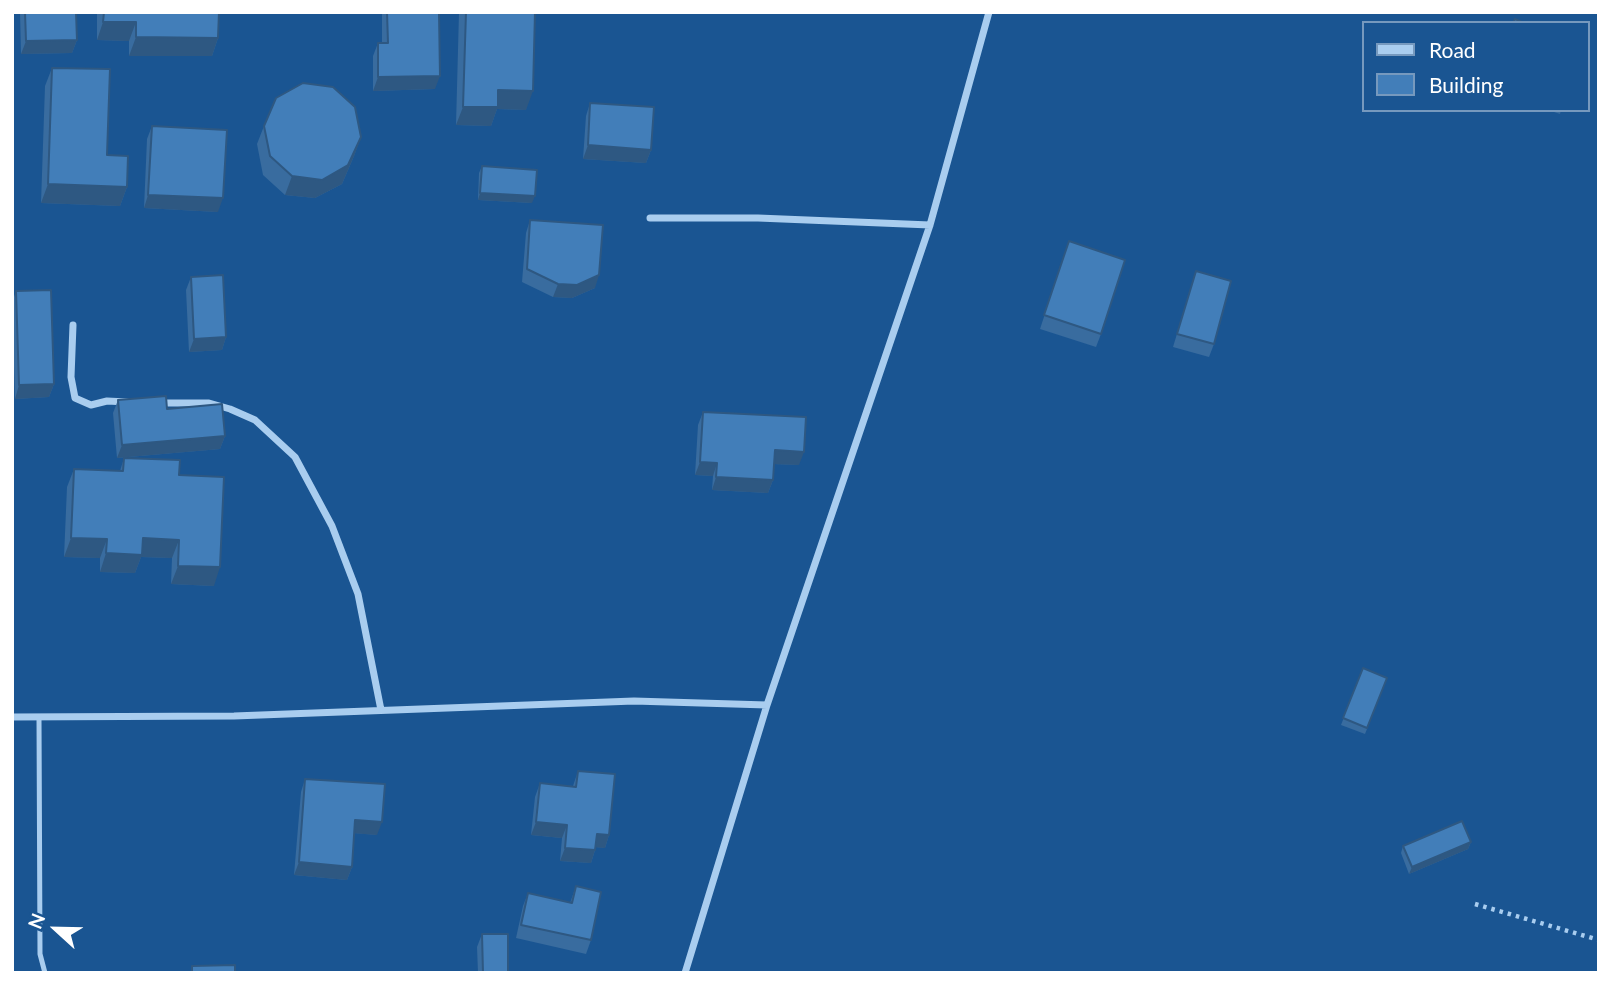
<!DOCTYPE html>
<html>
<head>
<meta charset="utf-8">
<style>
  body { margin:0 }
  #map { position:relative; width:1611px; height:985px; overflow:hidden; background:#1a5592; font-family:Lato,sans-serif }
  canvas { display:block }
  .frame { position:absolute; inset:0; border:14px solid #fff; pointer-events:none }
  .legend { position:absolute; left:1362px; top:21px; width:228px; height:91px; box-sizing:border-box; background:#1a5592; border:2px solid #7699be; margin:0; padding:9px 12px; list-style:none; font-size:21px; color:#fff }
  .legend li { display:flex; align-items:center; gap:14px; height:35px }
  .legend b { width:35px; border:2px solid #7699be }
  .north { position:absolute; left:21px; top:894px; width:70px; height:70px; -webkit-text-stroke:5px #1a5592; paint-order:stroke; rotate:292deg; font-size:19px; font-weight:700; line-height:28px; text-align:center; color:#fff }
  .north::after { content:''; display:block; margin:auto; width:24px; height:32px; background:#fff; clip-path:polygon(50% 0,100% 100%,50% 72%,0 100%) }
</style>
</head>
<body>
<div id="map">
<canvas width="1611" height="985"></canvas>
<div class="frame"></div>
<ul class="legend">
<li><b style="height:9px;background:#a9cdef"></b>Road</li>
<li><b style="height:19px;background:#427eb9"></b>Building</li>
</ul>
<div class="north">N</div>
</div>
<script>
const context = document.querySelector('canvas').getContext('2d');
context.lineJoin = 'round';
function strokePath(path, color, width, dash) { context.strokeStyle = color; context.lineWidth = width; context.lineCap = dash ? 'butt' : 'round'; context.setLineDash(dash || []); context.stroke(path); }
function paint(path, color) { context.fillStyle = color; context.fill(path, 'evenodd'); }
strokePath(new Path2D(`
  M1475,904L1599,940`), '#a9cdef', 4.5, [3.5, 5]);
strokePath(new Path2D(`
  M39,717L40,954L45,973`), '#a9cdef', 5);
strokePath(new Path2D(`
  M650,218H758L930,225
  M73,325L71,377L75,398L91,405L107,401L127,402
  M160,403H209L230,409L255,420L295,457L332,526L358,594L381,710
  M12,717L234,716L634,701L767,705
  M685,973L767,705L930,225L989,12`), '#a9cdef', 7);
paint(new Path2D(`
  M20,12H76L77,40L72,53L21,54Z
  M97,12H219L218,38L212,56H129V41L97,40Z
  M382,12H439L435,89L373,91V56L378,43H382Z
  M459,12H535L526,110L497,109L491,126L456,125Z
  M52,68L127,187L120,206L41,203L45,86Z
  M590,103L651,150L646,163L583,159L586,116Z
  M1548,110H1561L1560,114Z
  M152,126L218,212L144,208L147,139Z
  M264,126L361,137L354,156L342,184L315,198L285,195L263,175L257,144Z
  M482,166L532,203L478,200L479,173Z
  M530,220L595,288L572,298L553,297L522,282L526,233Z
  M1069,241L1101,334L1096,347L1040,329Z
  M1196,271L1214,344L1209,357L1173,347Z
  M191,277L226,337L222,350L189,352L186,290Z
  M16,291L54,384L49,397L15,399L12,303Z
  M118,400L167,409L225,436L220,449L117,458L113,413Z
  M703,412L799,465L774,464L773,480L768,493L712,490L713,476L695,475L698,425Z
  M124,458L179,475L214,586L171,584L172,558L141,557L135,573L100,572V558L64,557L67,487L74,469L120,471Z
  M1363,668L1387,678L1365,734L1341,725Z
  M578,771L609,835L605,848L596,847L591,863L560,861L562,838L531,835L535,797L540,783L573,786Z
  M305,779L377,835L354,833L352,867L347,880L294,875L301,792Z
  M1471,842L1468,849L1409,874L1401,853L1403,846Z
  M576,886L591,940L586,954L516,938L523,906L528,893L570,903Z
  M482,934L508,973H478L477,947Z`), '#396c9f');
paint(new Path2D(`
  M103,22H136L129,41L97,40Z
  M136,37L218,38L212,56H129Z
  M77,40L72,53L21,54L26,41Z
  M440,76L435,89L373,91L378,77Z
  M498,90L533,91L526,110L497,109L491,126L456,125L463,107Z
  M361,137L354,156L342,184L315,198L285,195L292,176Z
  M588,145L651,150L646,163L583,159Z
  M48,184L127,187L120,206L41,203Z
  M480,193L535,196L532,203L478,200Z
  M148,195L223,198L218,212L144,208Z
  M599,275L595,288L572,298L553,297L558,284Z
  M226,337L222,350L189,352L194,339Z
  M54,384L49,397L15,399L19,385Z
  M225,436L220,449L117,458L122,445Z
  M775,450L804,452L799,465L770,464Z
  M700,462L717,463L713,476L695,475Z
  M716,477L773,480L768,493L712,490Z
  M71,538L107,539L100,558L64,557Z
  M143,538L179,540L172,558L141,557L135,573L100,572L106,553Z
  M178,566L220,567L214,586L171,584Z
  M355,820L382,822L377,835L351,833Z
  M536,822L567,825L562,838L531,835Z
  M597,834L609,835L605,848L592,847Z
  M1471,842L1468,849L1409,874L1412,867Z
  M565,848L595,850L591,863L560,861Z
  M299,862L352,867L347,880L294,875Z`), '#2e5882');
const building = new Path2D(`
  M25,12H76L77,40L26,41Z
  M104,12H219L218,38L136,37V22H103Z
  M387,12H439L440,76L378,77V43H388Z
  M466,12H535L533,91L498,90V107H463Z
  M1515,19L1524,23H1513Z
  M52,68L110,69L107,155L128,156L127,187L48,184Z
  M303,83L333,87L355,107L361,137L348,165L322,180L292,176L270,156L264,126L276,98Z
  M590,103L654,107L651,150L588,145Z
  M152,126L227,130L223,198L148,195Z
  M482,166L537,170L535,196L480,193Z
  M530,220L603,225L599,275L577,285L558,284L527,269Z
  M1069,241L1125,260L1101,334L1044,315Z
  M1196,271L1231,281L1214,344L1177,334Z
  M223,275L226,337L194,339L191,277Z
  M51,290L54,384L19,385L16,291Z
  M166,396L167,409L222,404L225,436L122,445L118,400Z
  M703,412L806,417L804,452L775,450L773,480L716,477L717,463L700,462Z
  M124,458L180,460L179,475L224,477L220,567L178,566L179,540L143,538L142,555L106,553L107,539L71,538L74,469L123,471Z
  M1363,668L1387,678L1367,728L1343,718Z
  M578,771L615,774L609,835L597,834L595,850L565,848L567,825L536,822L540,783L576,787Z
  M305,779L385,784L382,822L355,820L352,867L299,862Z
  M1462,821L1471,842L1412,867L1403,846Z
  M576,886L601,892L591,940L521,925L528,893L572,903Z
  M482,934H508V973H483Z
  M235,965V973H192V966Z`);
paint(building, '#427eb9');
strokePath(building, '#2e5882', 2);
</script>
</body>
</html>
